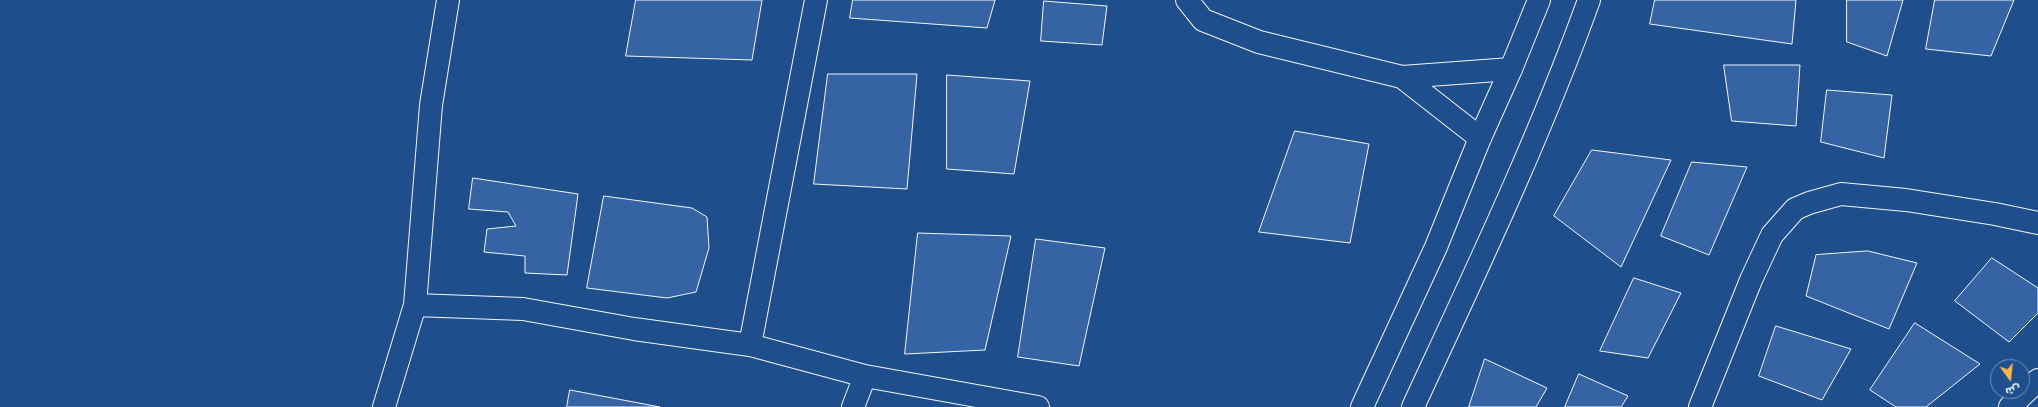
<!DOCTYPE html>
<html>
<head>
<meta charset="utf-8">
<style>
  body { margin:0 }
  #map { position:relative; width:2038px; height:407px; overflow:hidden; background:#1f4e8c; font-family:"Alegreya Sans","Noto Sans Arabic",sans-serif }
  canvas { display:block }
  .north { position:absolute; left:1990px; top:359px; width:40px; height:40px; box-sizing:border-box; background:#1f4e8c; border:1px solid #7391ba; border-radius:50%; rotate:165deg; font-size:11px; font-weight:700; line-height:16px; text-align:center; color:#f2f6ff }
  .north::after { content:''; display:block; margin:auto; width:14px; height:18px; background:#ffb74d; clip-path:polygon(50% 0,100% 100%,50% 72%,0 100%) }
</style>
</head>
<body>
<div id="map">
<canvas width="2038" height="407"></canvas>
<div class="north">ش</div>
</div>
<script>
const context = document.querySelector('canvas').getContext('2d');
context.lineJoin = 'round';
function paint(path, color) { context.fillStyle = color; context.fill(path, 'evenodd'); }
function strokePath(path, color, width, dash) { context.strokeStyle = color; context.lineWidth = width; context.lineCap = dash ? 'butt' : 'round'; context.setLineDash(dash || []); context.stroke(path); }
const building = new Path2D(`
  M636,0H762L752,60L626,56Z
  M853,0H995L987,28L850,18Z
  M1655,0H1796L1792,44L1650,24Z
  M1847,0H1903L1887,56L1847,42Z
  M1935,0H2014L1991,56L1926,49Z
  M1044,1L1107,6L1102,45L1041,41Z
  M1724,65H1800L1796,126L1732,121Z
  M828,74H917L907,189L814,184Z
  M947,75L1030,81L1014,174L947,169Z
  M1827,90L1892,95L1884,158L1821,142Z
  M1295,131L1369,144L1350,243L1259,232Z
  M1592,150L1671,160L1621,267L1554,216Z
  M1692,162L1747,167L1709,255L1661,236Z
  M473,178L578,194L567,275L525,273V256L484,252L487,229L516,226L508,212L469,209Z
  M604,196L692,208L707,217L709,248L696,292L667,298L587,288Z
  M918,233L1011,236L985,350L905,354Z
  M1036,239L1105,248L1079,366L1018,357Z
  M1868,251L1917,263L1889,329L1806,296L1816,255Z
  M1992,258L2038,288V313L2009,342L1955,301Z
  M1634,278L1681,293L1648,358L1600,351Z
  M1915,323L1980,364L1926,407H1896L1870,390Z
  M1776,326L1851,349L1822,400L1759,376Z
  M1485,359L1547,388L1536,407H1469Z
  M1579,374L1628,396L1621,407H1565Z
  M570,390L660,407H567Z`);
paint(building, '#3563a3');
strokePath(building, '#f2f6ff', 1);
const street = new Path2D(`
  M1187,0L1203,20L1259,42L1402,77L1511,69
  M1402,77L1480,138
  M415,305L431,105L448,0
  M750,345L816,0
  M384,407L415,305L523,309L634,329L750,345L865,376L1038,407
  M853,407L865,376
  M1700,407L1751,280L1772,235L1795,209L1809,203L1841,194L1906,200L1995,214L2038,223
  M2010,407L2038,380`);
const secondary = new Path2D(`
  M1362,407L1436,247L1480,138L1511,69L1539,0
  M1413,407C1475,273 1539,139 1589,0`);
strokePath(street, '#f2f6ff', 24);
strokePath(secondary, '#f2f6ff', 24);
strokePath(street, '#1f4e8c', 22);
strokePath(secondary, '#1f4e8c', 22);
</script>
</body>
</html>
